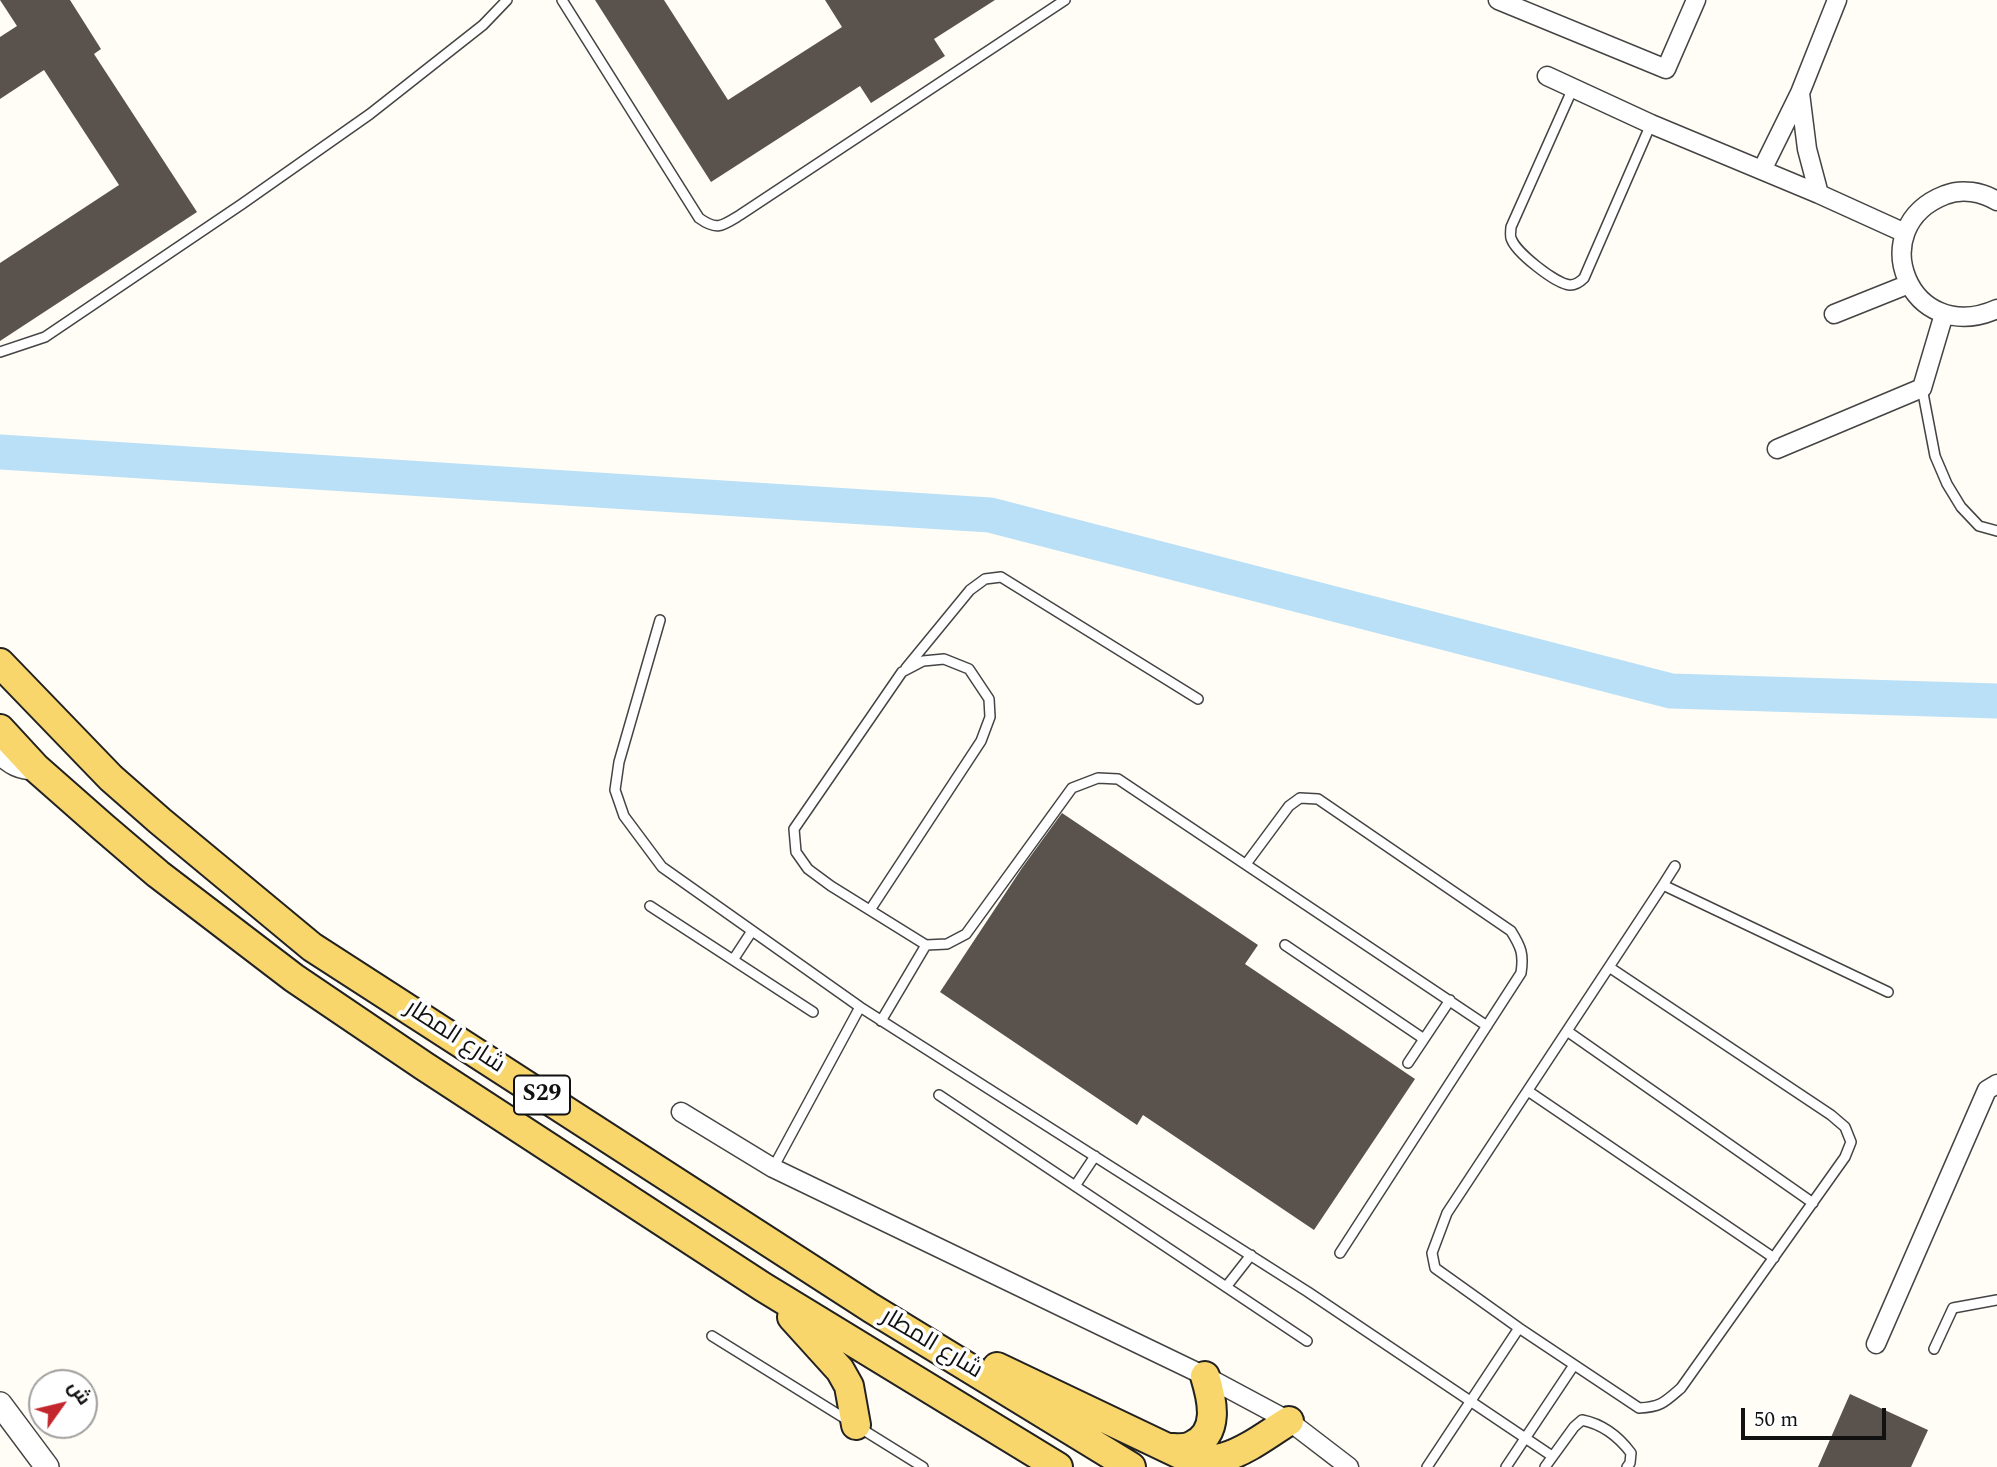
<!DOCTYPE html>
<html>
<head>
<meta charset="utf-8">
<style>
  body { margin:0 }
  #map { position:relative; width:1997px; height:1467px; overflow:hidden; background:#fffdf5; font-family:Spectral,Cairo,serif }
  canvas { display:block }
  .north { position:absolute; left:28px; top:1369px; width:70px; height:70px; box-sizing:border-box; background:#fff; border:2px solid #a0a0a0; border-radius:50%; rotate:56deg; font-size:19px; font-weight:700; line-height:28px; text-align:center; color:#111 }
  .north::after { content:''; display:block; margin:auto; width:24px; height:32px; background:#c4262e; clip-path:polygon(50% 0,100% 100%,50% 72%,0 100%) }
  .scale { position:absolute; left:1741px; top:1408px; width:145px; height:32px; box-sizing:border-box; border:4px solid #111; border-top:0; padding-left:9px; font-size:21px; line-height:24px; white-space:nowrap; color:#111; -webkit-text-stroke:5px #fff; paint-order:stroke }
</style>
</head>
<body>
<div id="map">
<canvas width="1997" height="1467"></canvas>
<div class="north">ش</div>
<div class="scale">50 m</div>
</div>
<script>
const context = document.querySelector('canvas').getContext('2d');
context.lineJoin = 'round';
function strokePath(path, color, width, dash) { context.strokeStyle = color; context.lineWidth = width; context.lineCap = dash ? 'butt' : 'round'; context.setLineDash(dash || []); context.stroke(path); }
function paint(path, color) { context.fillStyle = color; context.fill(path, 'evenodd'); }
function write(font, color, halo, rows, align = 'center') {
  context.font = font + ' Spectral,Cairo,serif'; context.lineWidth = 7; context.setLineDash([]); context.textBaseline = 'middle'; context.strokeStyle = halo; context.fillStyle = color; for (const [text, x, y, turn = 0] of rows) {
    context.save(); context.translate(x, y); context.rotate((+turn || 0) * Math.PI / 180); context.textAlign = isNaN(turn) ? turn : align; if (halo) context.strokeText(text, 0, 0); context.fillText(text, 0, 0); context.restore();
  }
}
strokePath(new Path2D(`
  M0,452L990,515L1671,691L1997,701`), '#b9e0f7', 35);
paint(new Path2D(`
  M0,0H70L101,49L94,54L197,212L0,341V263L119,185L44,70L0,99V37L17,26Z
  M595,0H664L728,100L842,27L825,0H995L934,39L945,56L871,103L860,86L711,182Z
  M1062,813L1258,945L1245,964L1415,1079L1314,1230L1143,1115L1137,1125L940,992L1022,868Z
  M1850,1394L1928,1430L1911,1467H1818Z`), '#5a524d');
const service = new Path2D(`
  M562,0L699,218C717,231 722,226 740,215L1065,0
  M1573,88L1511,227C1511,228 1510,236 1511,238C1515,252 1556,284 1570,285C1576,285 1580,282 1584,278L1651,124
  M0,352L45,337L242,204L370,114L483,25L507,0
  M1922,388L1935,456L1947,484L1961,507L1979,526L1997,531
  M660,620L619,762L615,790L624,816L662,867L860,1007L1308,1292L1552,1456
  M906,668L970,590L985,579L1001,577L1198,699
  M1246,864L1289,806L1300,798L1318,799L1511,931C1521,947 1524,954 1521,973L1340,1253
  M1663,885L1888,992
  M650,906L813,1012
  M870,910L981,741L990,717L989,699L969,669L944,659L923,661L902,672L794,829L796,852L808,869L831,886L926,945L947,944L966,934L1072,788L1098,778L1118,779L1487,1026
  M1285,945L1424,1039
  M733,960L752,931
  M1609,967L1831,1115L1845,1127L1851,1142L1845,1157L1681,1388C1665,1402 1661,1407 1639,1408L1519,1328L1435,1268L1432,1253L1447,1213L1663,885L1675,866
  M881,1021L926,945
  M1567,1031L1813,1203
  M1408,1063L1450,1000
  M1528,1091L1774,1258
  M939,1095L1307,1341
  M773,1168L860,1007
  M1075,1186L1095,1156
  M1226,1287L1251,1255
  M712,1336L923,1467
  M1934,1349L1953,1308L1997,1300
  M1427,1467L1519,1328
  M1506,1467L1574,1365
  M1545,1467L1574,1427L1582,1420C1602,1424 1619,1437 1631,1453L1630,1463L1627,1467`);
const minor = new Path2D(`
  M1498,0L1666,69L1696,0
  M1547,76L1651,124L1819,194L1905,233
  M1800,93L1807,149L1819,194
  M1762,170L1800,93L1837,0
  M1997,201C1982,192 1962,188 1945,195C1862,227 1909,348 1997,309
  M1834,314L1909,284
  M1777,449L1922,388L1944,314
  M681,1112L773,1168L1205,1376L1289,1421L1349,1467
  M1876,1344L1987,1090L1997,1084`);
const tertiary = new Path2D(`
  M0,752C11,763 20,768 36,768
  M0,1404L47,1467`);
const primary = new Path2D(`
  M0,663L111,778L160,821L312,947L871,1308L1131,1467
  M0,729L36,768L103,827L158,874L294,978L424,1066L763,1287L1058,1467
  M792,1317L840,1370L849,1386L856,1425
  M997,1367L1186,1457C1199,1459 1213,1461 1225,1457C1248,1450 1269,1433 1289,1421
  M1169,1448C1176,1448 1185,1449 1191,1446C1221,1434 1212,1399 1205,1376`);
strokePath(service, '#444', 12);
strokePath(minor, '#444', 21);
strokePath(tertiary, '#444', 26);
strokePath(primary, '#222', 32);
strokePath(service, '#fff', 9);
strokePath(minor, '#fff', 18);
strokePath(tertiary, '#fff', 23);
strokePath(primary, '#f9d66b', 28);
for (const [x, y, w] of [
  [542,1095,56]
]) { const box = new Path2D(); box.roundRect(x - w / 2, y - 19.5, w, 39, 5); context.fillStyle = '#fff'; context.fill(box); strokePath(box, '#111', 2); }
write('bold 23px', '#111', null, [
  ["S29",542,1095]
]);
write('24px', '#111', '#fff', [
  ["شارع المطار",454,1038,33],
  ["شارع المطار",931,1345,31]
]);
</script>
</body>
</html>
